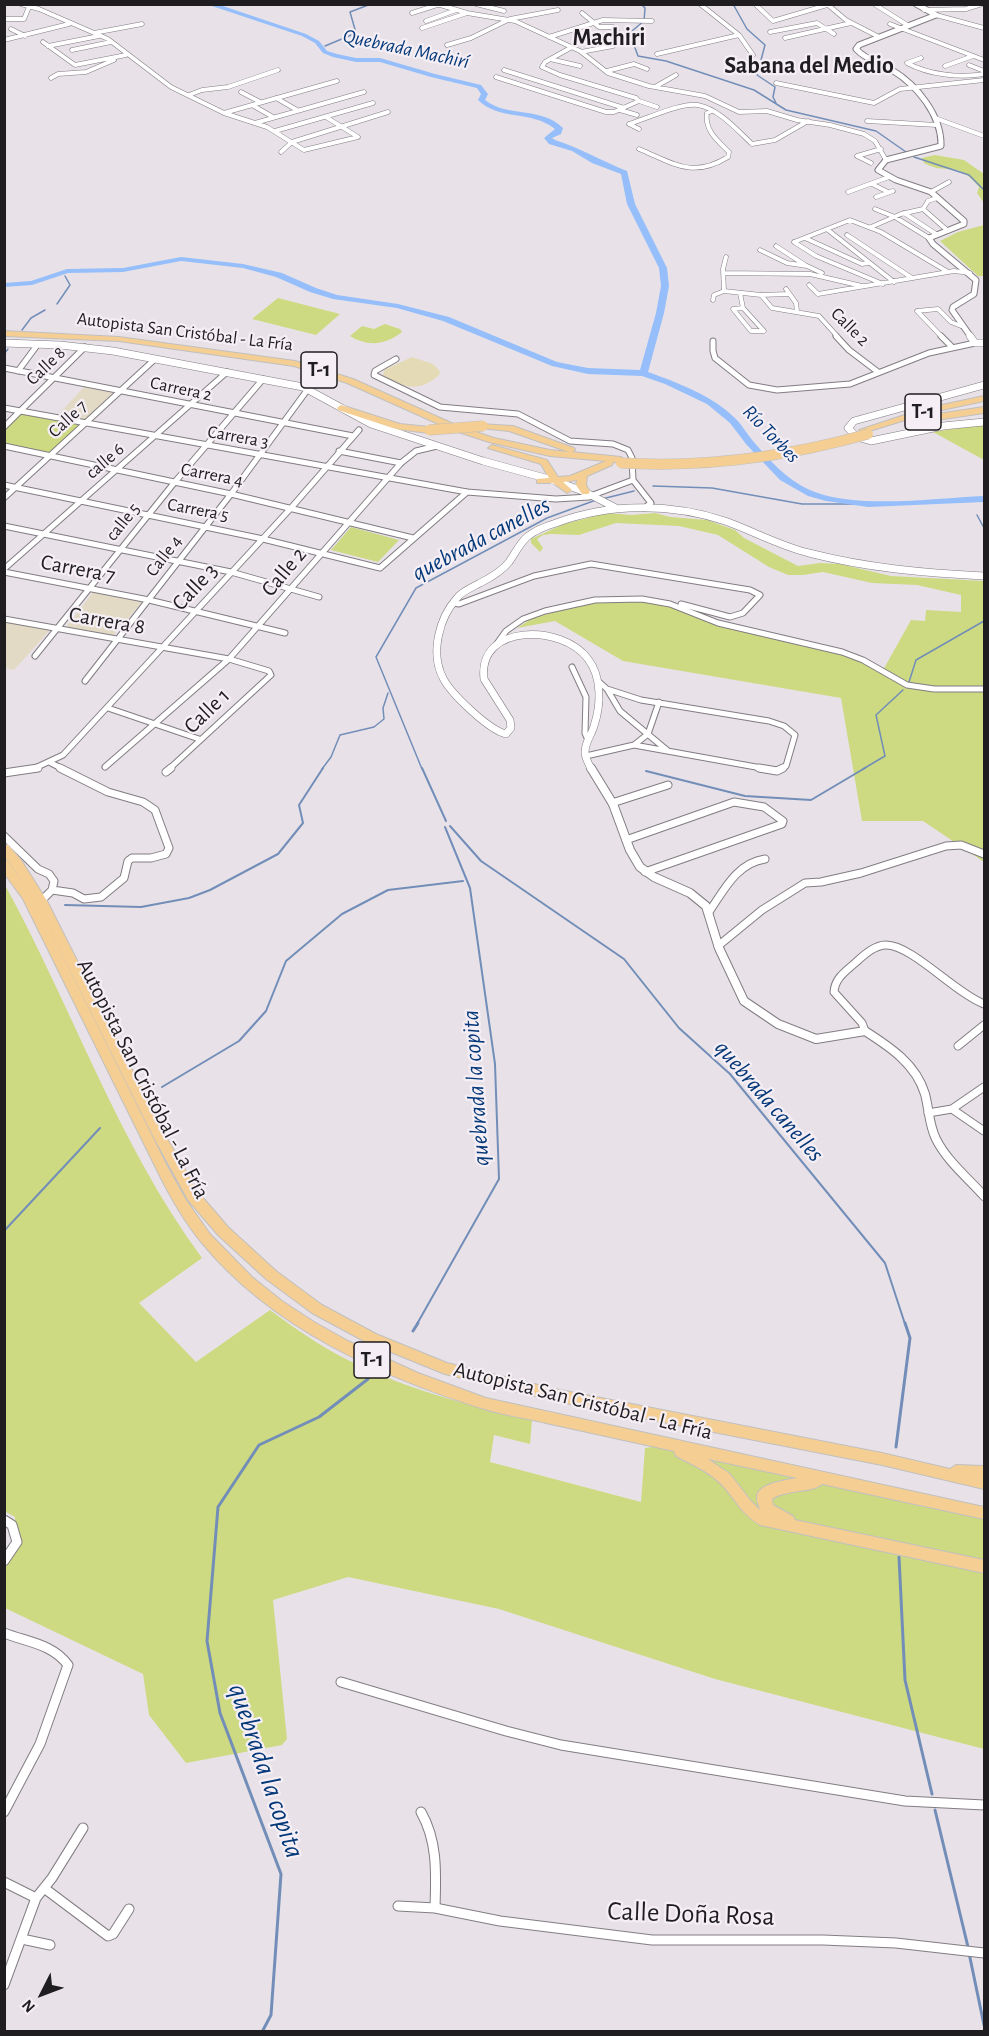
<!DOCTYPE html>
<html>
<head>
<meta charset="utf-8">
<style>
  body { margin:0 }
  #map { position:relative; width:989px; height:2036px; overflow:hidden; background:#e8e2e8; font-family:"Alegreya Sans",sans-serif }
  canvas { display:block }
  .frame { position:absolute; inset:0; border:6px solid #1f1d1f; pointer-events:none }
  .north { position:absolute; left:12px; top:1964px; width:60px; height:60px; -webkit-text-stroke:4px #f5eff5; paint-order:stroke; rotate:228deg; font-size:16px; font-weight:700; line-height:24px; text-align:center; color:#1f1d1f }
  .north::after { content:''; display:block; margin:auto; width:21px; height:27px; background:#1f1d1f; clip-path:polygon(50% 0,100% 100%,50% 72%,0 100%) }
</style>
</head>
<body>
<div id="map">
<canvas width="989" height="2036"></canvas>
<div class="frame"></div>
<div class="north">N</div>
</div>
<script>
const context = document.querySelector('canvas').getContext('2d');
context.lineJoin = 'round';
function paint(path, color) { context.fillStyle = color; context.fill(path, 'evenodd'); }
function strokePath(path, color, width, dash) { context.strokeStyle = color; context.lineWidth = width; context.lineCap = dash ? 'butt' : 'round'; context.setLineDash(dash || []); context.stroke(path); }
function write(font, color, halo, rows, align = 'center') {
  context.font = font + ' "Alegreya Sans",sans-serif'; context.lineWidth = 4.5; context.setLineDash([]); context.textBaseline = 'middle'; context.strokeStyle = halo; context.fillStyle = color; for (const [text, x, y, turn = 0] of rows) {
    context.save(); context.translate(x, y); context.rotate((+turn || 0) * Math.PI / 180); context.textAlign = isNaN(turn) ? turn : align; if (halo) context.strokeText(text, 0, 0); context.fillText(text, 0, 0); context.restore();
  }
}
paint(new Path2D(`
  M84,387L113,393L85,420L58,415Z
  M93,592L142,602L113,636L66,627Z
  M4,622L50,630L14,670L5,668Z`), '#e2dac4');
paint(new Path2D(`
  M935,155L964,160L984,174V203L977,193L979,187C955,158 950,177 924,163L922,158Z
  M984,225V276H978L940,241L958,232Z
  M278,298L340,314L316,335L252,319Z
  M385,324L400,329L402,332C386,345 367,347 350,336L362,326L374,329Z
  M21,413L82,423L51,453L5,443V430Z
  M984,424V460L933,432Z
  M607,513L631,515L655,513L670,517L707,520L735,530L744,538L798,566L820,563L840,564L891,576L984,581V862L923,821H862L841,698L623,661L555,621L517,628L531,619L563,609L631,597L645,598L704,619L838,651L882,672L911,620L925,621L926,610L961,612V595L917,585L872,583L823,572L803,575H788L769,567L718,535L679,526L616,523L579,535L551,534L543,535L537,539L543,548L540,552L531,543V539L564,524Z
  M351,527L399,540L378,562L331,550Z
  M4,883C72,1007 118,1144 202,1258L139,1303L196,1362L270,1310C285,1321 300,1332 316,1342C381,1383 459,1403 532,1420L530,1444L494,1435L490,1462L641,1502L645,1448L667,1445L984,1513V1749L715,1679L499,1609L348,1577L273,1600L287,1739L282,1745L186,1763L149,1715L143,1674L5,1608V1562L15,1546V1517L4,1511Z`), '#cdda81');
paint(new Path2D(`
  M412,357L433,364L440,371L439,375C419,393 403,388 383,375L384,370Z`), '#e4dab5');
strokePath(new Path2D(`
  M641,4L645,8L644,21L632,31L631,37L638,56L666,61L754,90L786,110L876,131L906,152
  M733,4L747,29L765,45L757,75L775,87L773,97L776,103
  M325,46L356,33L350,12L371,4
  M914,157L969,175L984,190
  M57,304L70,285L65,276
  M22,330L31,318L45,310
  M4,354L8,349
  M653,486L712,488L802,504H868
  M602,499L634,491
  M977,515L984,528
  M909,682L916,660L984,621
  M322,769L331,757L340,735L374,727L384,719L383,708L388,693
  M422,769L376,657L416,588L547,518L596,500
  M863,769L885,756L876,715L903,690`), '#728eb8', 1.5);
strokePath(new Path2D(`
  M422,768L446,821
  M646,771L745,796L811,800L865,768
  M450,826L481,861L624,959L679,1028L730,1074L885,1263L905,1324
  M65,905L141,907L189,898L210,890L278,854L303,823L299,805L323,768
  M162,1087L239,1041L266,1011L286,961L342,914L388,890L463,881
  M4,1231L100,1128
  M417,1324L499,1179L495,1064L470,888L445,827`), '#728eb8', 2);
strokePath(new Path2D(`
  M413,1331L418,1323
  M896,1447L910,1338L905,1323
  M899,1557L905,1680L932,1794
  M935,1810L968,1947
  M969,1953L984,2025
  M262,2032L271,2015L281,1874L220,1713L207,1641L218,1507L259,1445L319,1417L368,1379`), '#728eb8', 3);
paint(new Path2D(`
  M206,4H217L306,34L319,41L327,51L337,54L356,58H380L435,74L481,85L488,94L485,100C508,118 541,106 563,128L561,134L552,138L555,140C580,148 602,161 627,171L635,204L667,268L669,286L664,313L648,372C678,383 712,395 736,419C742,425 747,434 753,441C770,461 790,483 815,492C859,509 937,498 984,496V502L868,507L826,501L808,496L780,480L746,444L730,423L707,404L665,384L642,376L588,374L552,366L443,321L397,308L333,299L310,292L276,277L243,268L181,261L123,272L68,273L32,285L4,287V283L31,281L67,269L123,268L181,257L243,264L282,273L316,288L337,295L398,304L449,317L557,362L588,368L640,370L656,313L661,286L659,268L627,204L621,174L592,163L572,151L549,144L544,138L555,129C532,110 499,121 478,100L481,94L477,88L431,77L380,62H356L333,57L323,53L315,43L302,36Z`), '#95befa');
const minorFar3 = new Path2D(`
  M21,4L39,9L108,39L171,87L224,113L267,127L304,150L358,137
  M437,4L467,13L515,21L580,51L608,73L649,86L705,96L739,112L767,111L797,120L830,125L864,134L875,141L886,160
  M476,4L504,11
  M700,4L739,35L753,55
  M755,4L773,21L827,5
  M827,4L846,20L879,37
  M874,4L909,26
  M924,10L966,9L982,4
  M412,13L437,5
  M582,13L599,27H613L622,37
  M936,15L984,28
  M4,19H24L29,7
  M426,21L456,10
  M890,24L984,60
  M422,28L467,13
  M11,29L25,36
  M770,32L817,23L834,34
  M94,33L142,24
  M549,37L603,20L652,21
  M785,38L851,23
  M4,40L69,24
  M43,42L75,65L126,55
  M447,45L471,38L510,19L558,10
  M48,46L99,36
  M72,50L111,42
  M581,52L613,46
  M657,54L739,35
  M921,58L907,63C929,75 960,78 984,74
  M550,59L580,66
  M969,65L984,71
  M945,66L973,56
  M504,70L624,108
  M607,71L634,64L647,69
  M496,77L606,112H614L639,101L636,98L560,75L542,67L545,62L572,47
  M51,78L58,74L86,72L114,60
  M776,83L874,103L900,89L984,80
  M655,87L676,75
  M241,92L260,102
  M189,95L202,90L228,87L278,70
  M276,98L297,110
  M639,101L657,107
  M252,105L273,117
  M620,110L637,115
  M224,113L337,81
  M326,117L358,137
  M935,118L984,136
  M867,121L937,125
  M255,123L364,92
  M639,129L629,124C646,119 682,102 698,105C719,109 737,130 752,144L775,140L808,121
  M275,131L373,103
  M639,149C673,163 692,179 728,157L729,152C718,141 704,130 707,113L712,111
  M281,152L292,142L388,112
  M871,163L857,156L881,149
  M872,184L888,192
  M848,192L889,177
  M931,192L949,182
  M876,197L893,191
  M875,209L895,217L929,238
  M923,209L948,231
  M904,213L936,234
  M871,227L901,214L923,209L928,201L937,198
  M828,230L894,282
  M847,235L912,278
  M805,238L862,264L868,263
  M794,242L850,220L881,232L948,272
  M794,242L816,256L883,284
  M776,246L805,265
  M760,250L787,263L807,266L822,273
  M723,273L810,274L862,286
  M809,285L818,294L954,271L970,273
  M786,289L796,303L797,311
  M724,291L761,295L788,294
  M740,293L743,308
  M761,295L772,308L819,316L838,337
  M713,300L714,295L724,291L723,269L726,257
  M743,308L764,331H751L733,309Z
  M917,311L938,309L951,322L961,326
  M917,311L942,337`);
const minorFar2 = new Path2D(`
  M836,336L849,350L878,372
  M941,336L951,346
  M713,341V351L715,358L749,385L777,390L850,384L929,353L975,343
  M396,359L375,371L374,375L440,407L518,414L570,441L613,444L628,450L632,458L633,480L651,503L644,508
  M4,368L353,436
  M18,371L38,344
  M4,408L467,492L556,499L589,497
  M4,427L85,347
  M4,446L231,494L413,538
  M339,451L401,463
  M4,485L263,539L380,568L467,492
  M593,495L633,480
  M4,498L155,359
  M4,526L231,572L319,597
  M4,569L227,372
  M4,572L149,600L285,633
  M455,603L459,604L534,576L591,564L750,590L760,595L743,613L730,617L681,604
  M4,619L229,659L269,671L271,675L169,769
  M496,645L506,631L523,619L545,611L595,600L642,599L670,604L718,623L842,652L863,660L907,685L934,689H984
  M35,656L174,483L263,379
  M572,667L586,697L585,733L588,740
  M85,681L231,494L308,389
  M598,681L607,689L620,711L668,751
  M607,689L641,700L769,721L784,726L795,735L786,766L780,769
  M108,708L199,739
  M634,745L648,734L659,702
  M586,756L634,745L767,769
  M51,763L63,769
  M105,767L229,659L401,463L416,451L437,446
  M33,769L63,755L291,508L359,430`);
const minorFar1 = new Path2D(`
  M759,768L777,771L783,768
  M166,772L171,768
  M4,773L38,768
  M612,803L668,785
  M4,836L38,869L49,874L54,881L52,890L41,901
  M626,840L734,802L764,807L783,821L782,824L645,872
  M52,890L73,893L84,899L101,897L124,878L128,861L132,858H151L166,854L169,848L155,810L143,802L108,792L60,768
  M709,912C724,890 737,863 765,859
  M718,946L762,910L805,883L821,882L861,873L946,846L961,845L984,854
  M865,1031L862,1023L834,992C835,978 845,972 855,963C863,956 874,945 886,945C912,945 955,993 984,1004
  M958,1046L984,1025
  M952,1109L984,1131
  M928,1113L952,1109L984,1087`);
const minor = new Path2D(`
  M4,1520L12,1525L17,1542L4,1561
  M4,1633C27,1642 53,1644 68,1665L40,1744L4,1812
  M341,1682L506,1731L561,1745L905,1801L984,1805
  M421,1812C438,1842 436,1874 435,1908
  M4,1882L36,1898L4,1985
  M44,1888L108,1936L113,1934L129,1909
  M36,1898L52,1878L83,1828
  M398,1906L435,1908L500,1921L652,1940H823L896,1943L984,1953
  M22,1939L50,1945`);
const tertiaryFar2 = new Path2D(`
  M916,4L936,15
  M936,15L859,45L856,49C866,60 880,63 892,70C917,85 942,116 941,146L886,160L878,170L896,180L931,192L964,221V224L929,238L933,244L976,280L974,294L953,307L952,310L971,337`);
const tertiaryFar1 = new Path2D(`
  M970,336L975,343H984
  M4,343L60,345L113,351L303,387L371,424L483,461L556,481L585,492L616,508
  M984,385L854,421L848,428L857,437L871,441L943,426L984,422
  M591,769C589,764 585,758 585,752C585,742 592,734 594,726C601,705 602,677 588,659C563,624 477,623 484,679L510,720L511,728L506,734C489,730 451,694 443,678C430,653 439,618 457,598C462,591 473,587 480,583C490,578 501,572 509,562C515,554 519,544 527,537C535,530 546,526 556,523C609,503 671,503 725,521C753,531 780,546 809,553C867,568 925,573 984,576`);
const tertiary = new Path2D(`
  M591,768L613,804L630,850L640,867L654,877L690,893L706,906L719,948L744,1001L778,1024L816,1039L865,1031C890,1047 916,1064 925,1094C929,1109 929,1125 936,1139C947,1161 968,1178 984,1196`);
const motorway = new Path2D(`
  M4,331L119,337L295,361L353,379L458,426L494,438L550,450L569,452L509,431L480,428V424L513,426L574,448L575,450L572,452L621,457L625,460L621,463L613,462L612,465L587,476L586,485L590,492L588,494H582L576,485L577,480L563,482L572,490L567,493L553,483H537V479L549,478L541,464L488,448L492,445L547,460L558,477L570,476L606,461L550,456L489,442L452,430L347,383L294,366L119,341L4,336Z
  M984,396V401L928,413L863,433L859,430L923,409Z
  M341,405L400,424L429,427L433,430L429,433L396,429L338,410L337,408Z
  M984,407V413L930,421L926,418L930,415Z
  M4,845H8L21,860L47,901L165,1135L198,1192L228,1227L276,1271L322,1305L376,1334L447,1363L555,1389L882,1453L950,1469L956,1465L984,1466V1489L882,1465L555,1401L445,1374L366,1342L312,1313L266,1279L218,1235L188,1200L153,1136L35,900L167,1166L186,1200L210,1234L252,1277L282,1301L314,1322L348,1341L418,1373L486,1398L984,1507V1519L822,1484C813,1493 787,1489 772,1499L773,1505L793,1516L795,1520L984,1560V1573L760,1525C741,1514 735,1498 721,1484C708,1471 691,1464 676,1456L674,1451C631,1442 589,1432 546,1423C525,1418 504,1415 484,1409C382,1377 272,1328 202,1243C183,1220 168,1193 155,1166L23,899L4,873V860L8,861L30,892L4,856ZM708,1459L797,1478C787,1480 760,1483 757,1495C756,1499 759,1506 760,1510L750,1500L730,1474Z`);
strokePath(minorFar3, '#827d82', 5);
strokePath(minorFar2, '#827d82', 7);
strokePath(minorFar1, '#827d82', 9);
strokePath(minor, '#827d82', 11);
strokePath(tertiaryFar2, '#827d82', 7);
strokePath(tertiaryFar1, '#827d82', 8);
strokePath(tertiary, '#827d82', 10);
strokePath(motorway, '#c0c0c0', 2);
strokePath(minorFar3, '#fff', 4);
strokePath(minorFar2, '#fff', 5);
strokePath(minorFar1, '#fff', 7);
strokePath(minor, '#fff', 9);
strokePath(tertiaryFar2, '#fff', 5);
strokePath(tertiaryFar1, '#fff', 7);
strokePath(tertiary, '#fff', 8);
paint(motorway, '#f5ce93');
const motorwayBridge = new Path2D(`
  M429,430L483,426
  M621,463C706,468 786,457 868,434`);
strokePath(motorwayBridge, '#c0c0c0', 11, []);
strokePath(motorwayBridge, '#f5ce93', 10);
write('18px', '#1f1d1f', '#f5eff5', [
  ["Calle 2",850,327,45],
  ["Autopista San Cristóbal - La Fría",185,332,7],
  ["Calle 8",46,366,-44],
  ["Carrera 2",181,389,12],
  ["Calle 7",68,419,-43],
  ["Carrera 3",238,437,10],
  ["calle 6",105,461,-41],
  ["Carrera 4",212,475,11],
  ["Carrera 5",198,510,11],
  ["calle 5",123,522,-51],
  ["Calle 4",164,556,-52]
]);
write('italic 20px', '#043878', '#f5eff5', [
  ["Quebrada Machirí",406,49,12],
  ["Río Torbes",771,434,46]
]);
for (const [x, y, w] of [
  [319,370,36],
  [923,412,36],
  [372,1360,36]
]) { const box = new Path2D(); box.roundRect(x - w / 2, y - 18, w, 36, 4.5); context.fillStyle = '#f5eff5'; context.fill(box); strokePath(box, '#1f1d1f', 1.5); }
write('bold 21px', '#1f1d1f', null, [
  ["T-1",319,370],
  ["T-1",923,412],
  ["T-1",372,1360]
]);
write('22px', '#1f1d1f', '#f5eff5', [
  ["Carrera 7",78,569,11],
  ["Calle 2",284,572,-50],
  ["Calle 3",195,587,-47],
  ["Carrera 8",107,621,10],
  ["Calle 1",207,711,-44],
  ["Autopista San Cristóbal - La Fría",143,1079,63],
  ["Autopista San Cristóbal - La Fría",583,1401,14]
]);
write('bold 24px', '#1f1d1f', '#f5eff5', [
  ["Machiri",609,38],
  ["Sabana del Medio",809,66]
]);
write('italic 24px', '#043878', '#f5eff5', [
  ["quebrada canelles",481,539,-28],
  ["quebrada la copita",476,1088,-94],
  ["quebrada canelles",769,1101,49]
]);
write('27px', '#1f1d1f', '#f5eff5', [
  ["Calle Doña Rosa",691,1914,2]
]);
write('italic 28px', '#043878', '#f5eff5', [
  ["quebrada la copita",266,1771,71]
]);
</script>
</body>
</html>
